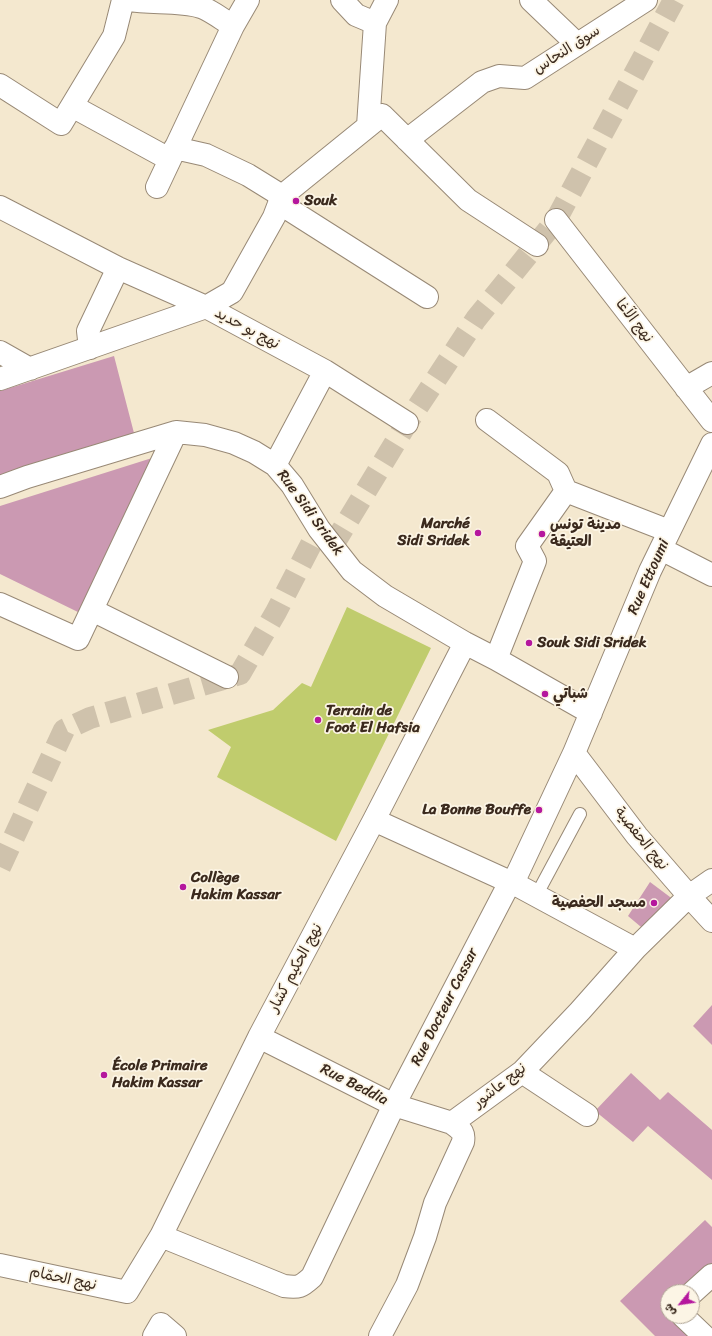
<!DOCTYPE html>
<html>
<head>
<meta charset="utf-8">
<style>
  body { margin:0 }
  #map { position:relative; width:712px; height:1336px; overflow:hidden; background:#f4e8cf; font-family:Sriracha,"Playpen Sans Arabic",sans-serif }
  canvas { display:block }
  .north { position:absolute; left:660px; top:1284px; width:40px; height:40px; box-sizing:border-box; background:#fcf5e5; border:1px solid #afa495; border-radius:50%; rotate:240deg; font-size:11px; font-weight:700; line-height:16px; text-align:center; color:#3b2a1e }
  .north::after { content:''; display:block; margin:auto; width:14px; height:18px; background:#b5179e; clip-path:polygon(50% 0,100% 100%,50% 72%,0 100%) }
</style>
</head>
<body>
<div id="map">
<canvas width="712" height="1336"></canvas>
<div class="north">ش</div>
</div>
<script>
const context = document.querySelector('canvas').getContext('2d');
context.lineJoin = 'round';
function paint(path, color) { context.fillStyle = color; context.fill(path, 'evenodd'); }
function strokePath(path, color, width, dash) { context.strokeStyle = color; context.lineWidth = width; context.lineCap = dash ? 'butt' : 'round'; context.setLineDash(dash || []); context.stroke(path); }
function write(font, color, halo, rows, align = 'center') {
  context.font = font + ' Sriracha,"Playpen Sans Arabic",sans-serif'; context.lineWidth = 3.5; context.setLineDash([]); context.textBaseline = 'middle'; context.strokeStyle = halo; context.fillStyle = color; for (const [text, x, y, turn = 0] of rows) {
    context.save(); context.translate(x, y); context.rotate((+turn || 0) * Math.PI / 180); context.textAlign = isNaN(turn) ? turn : align; if (halo) context.strokeText(text, 0, 0); context.fillText(text, 0, 0); context.restore();
  }
}
paint(new Path2D(`
  M347,607L431,648L336,841L217,777L231,747L208,730L273,710L302,683L311,687Z`), '#c0cc6d');
paint(new Path2D(`
  M114,356L134,433L0,476V391Z
  M152,458L82,614L0,574V506Z
  M650,882L674,900L647,932L628,916Z
  M712,1005V1045L693,1026Z
  M631,1073L660,1100L668,1092L712,1130V1180L648,1126L633,1142L595,1111Z
  M705,1220L712,1227V1268L688,1292H668V1316H678L698,1336H655L620,1301Z`), '#cb99b2');
strokePath(new Path2D(`
  M332,547L407,423L476,319L556,220L674,0
  M0,867L64,730L90,718L240,674L276,612L319,529`), '#cfc2ac', 22, [22, 11]);
const lane = new Path2D(`
  M536,896L580,814`);
const street = new Path2D(`
  M128,0C151,4 180,0 201,7C212,11 223,20 233,26
  M342,0L356,15L375,23L368,126
  M531,0L577,44
  M375,23L387,0
  M0,85L61,124L114,36L123,0
  M72,106L169,159
  M407,140L482,82L499,76L525,78L646,0
  M175,148L206,155L248,175L282,196
  M157,187L233,26L248,0
  M279,203L427,297
  M0,207L118,268L206,307L232,292L274,217L282,196L382,115L468,200L537,245
  M556,220L712,421
  M90,348L88,331L118,268
  M0,352L30,369
  M0,379L206,307L325,371L407,423
  M686,388L712,373
  M487,420L558,473L566,491L527,546L535,561L496,659
  M275,465L325,371
  M0,487L27,477L176,432L205,435L234,443L254,452L275,465L292,485L319,529L352,571L385,596L465,643L496,659L591,713
  M566,491L669,531
  M661,549L712,575
  M0,604L78,639L176,432
  M92,610L227,677
  M574,753L637,836L689,896L712,921
  M374,820L510,882
  M513,883L635,949
  M259,1037L394,1105L452,1123
  M522,1072L587,1115
  M161,1236L284,1286C299,1288 301,1287 312,1277L394,1105L510,882L513,883L574,753L650,571L712,444
  M0,1265L127,1292L161,1236L259,1037L374,820L465,643
  M692,1293L712,1275
  M683,1316L704,1336
  M154,1336L161,1324L175,1336
  M380,1336L407,1285L425,1237L435,1203L463,1142C465,1131 460,1130 452,1123L522,1072L580,1011L635,949L689,896L712,880`);
strokePath(lane, '#988976', 14);
strokePath(street, '#988976', 24);
strokePath(lane, '#fff', 12);
strokePath(street, '#fff', 22);
for (const [x, y, r, color] of [
  [296,201,4,"#b5179e"],
  [478,533,4,"#b5179e"],
  [542,534,4,"#b5179e"],
  [529,643,4,"#b5179e"],
  [545,694,4,"#b5179e"],
  [318,720,4,"#b5179e"],
  [539,810,4,"#b5179e"],
  [183,887,4,"#b5179e"],
  [654,903,4,"#b5179e"],
  [104,1075,4,"#b5179e"]
]) { const dot = new Path2D(); dot.arc(x, y, r, 0, 2 * Math.PI); context.fillStyle = color; context.fill(dot); strokePath(dot, '#fcf5e5', 1.5); }
write('15px', '#3b2a1e', '#fcf5e5', [
  ["سوق النحاس",567,50,-33],
  ["نهج الآغا",634,321,52],
  ["نهج بو حديد",247,329,28],
  ["Rue Sidi Sridek",310,513,54],
  ["Rue Ettoumi",649,577,-66],
  ["نهج الحفصية",641,839,51],
  ["نهج الحكيم كسّار",296,968,-62],
  ["Rue Docteur Cassar",445,1007,-63],
  ["Rue Beddia",354,1085,27],
  ["نهج عاشور",500,1086,-38],
  ["نهج الحمّام",63,1279,12]
]);
write('bold 15px', '#3b2a1e', '#fcf5e5', [
  ["Souk",304,201],
  ["Marché",470,524,"right"],
  ["Sidi Sridek",470,541,"right"],
  ["مدينة تونس",550,525],
  ["العتيقة",550,542],
  ["Souk Sidi Sridek",537,643],
  ["شباتي",553,694],
  ["Terrain de",326,711],
  ["Foot El Hafsia",326,728],
  ["La Bonne Bouffe",531,810,"right"],
  ["Collège",191,878],
  ["Hakim Kassar",191,895],
  ["مسجد الحفصية",646,903,"right"],
  ["École Primaire",112,1066],
  ["Hakim Kassar",112,1083]
], 'left');
</script>
</body>
</html>
